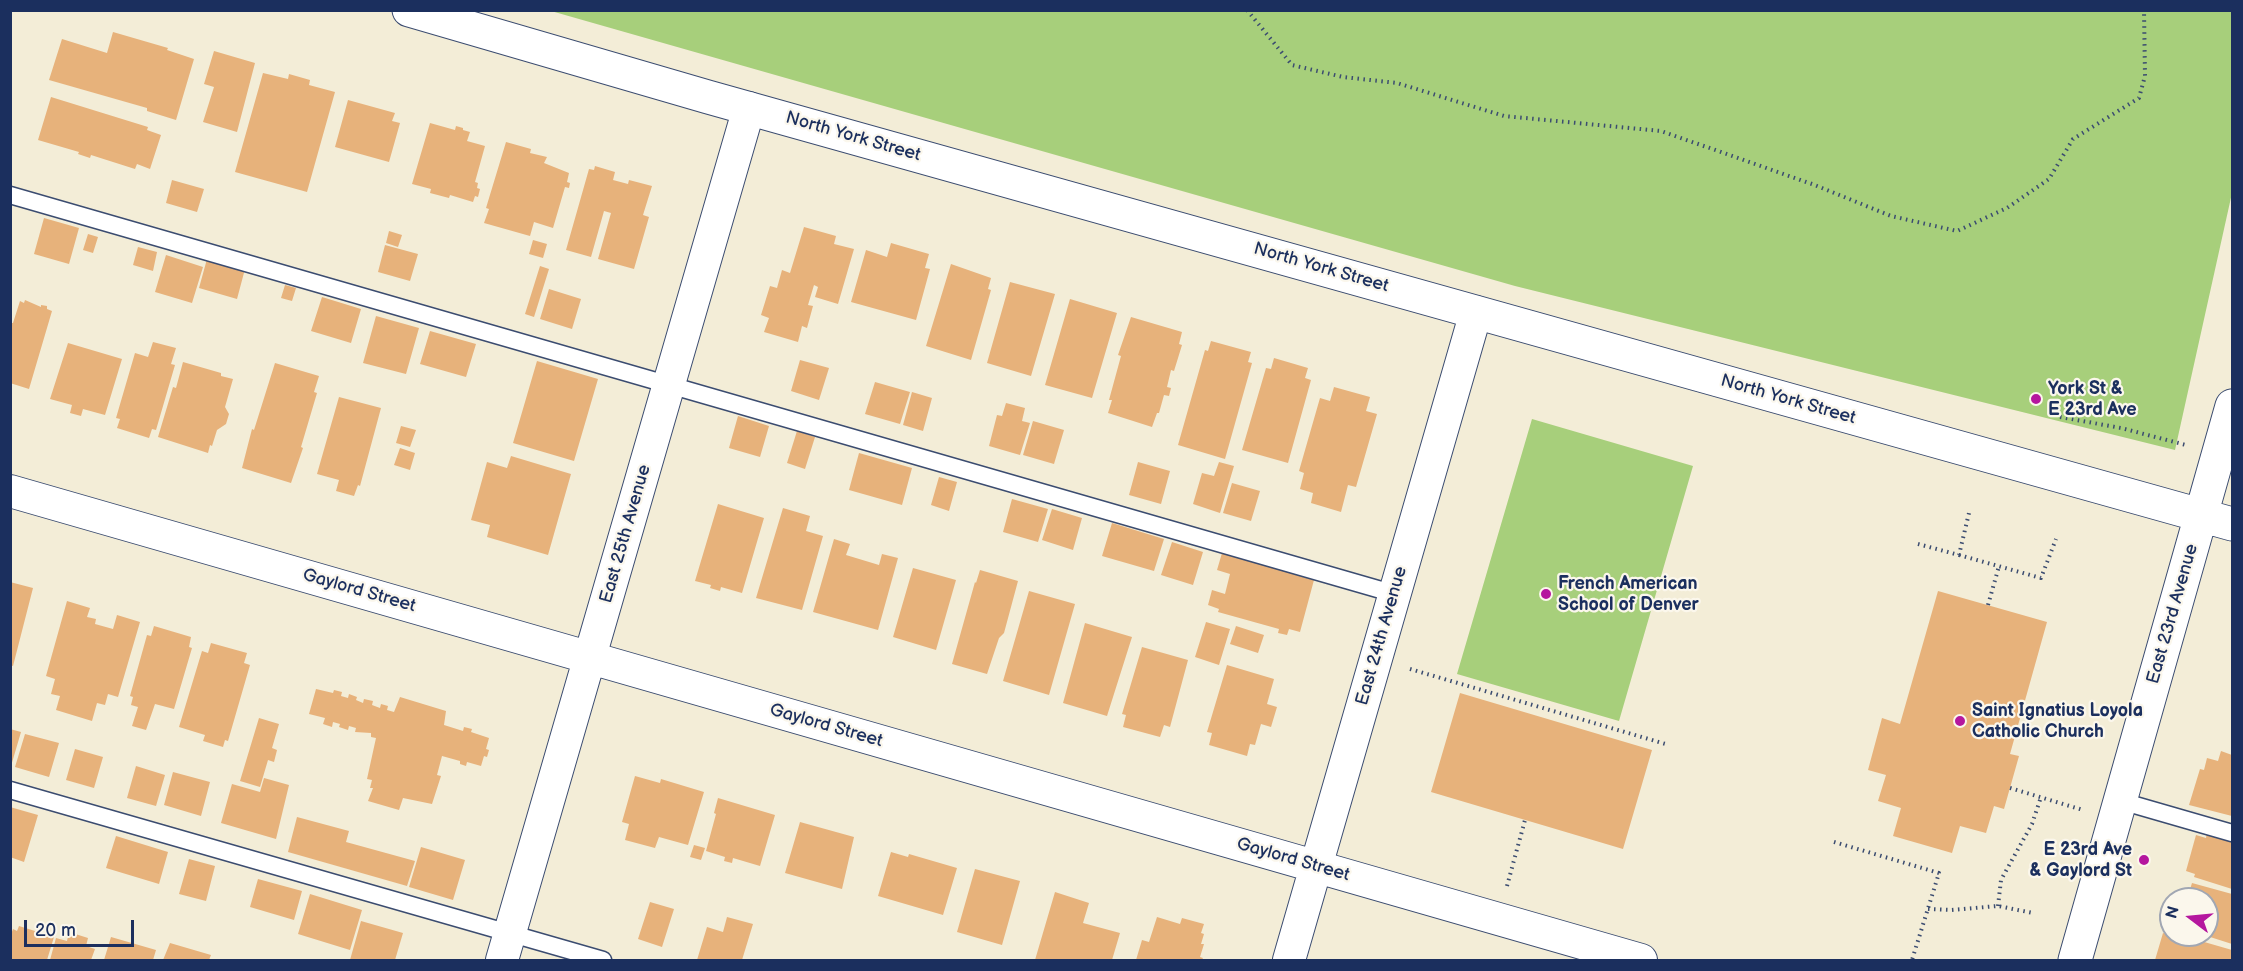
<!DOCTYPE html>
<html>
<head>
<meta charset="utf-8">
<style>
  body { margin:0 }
  #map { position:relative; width:2243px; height:971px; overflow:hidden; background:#f3edd7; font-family:"Balsamiq Sans",sans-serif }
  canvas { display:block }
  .frame { position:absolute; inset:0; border:12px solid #1b2f5e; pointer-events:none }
  .north { position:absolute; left:2159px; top:887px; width:60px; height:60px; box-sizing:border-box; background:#fbf7ec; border:2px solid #a1a7b3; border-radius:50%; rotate:286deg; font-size:16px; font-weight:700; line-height:24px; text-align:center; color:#1b2f5e }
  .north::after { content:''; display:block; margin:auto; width:21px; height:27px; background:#b5179e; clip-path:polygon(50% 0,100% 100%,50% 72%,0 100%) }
  .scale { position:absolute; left:24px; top:920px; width:110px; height:27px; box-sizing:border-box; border:3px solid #1b2f5e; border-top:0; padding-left:8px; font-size:18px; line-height:21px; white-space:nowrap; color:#1b2f5e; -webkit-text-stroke:4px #fbf7ec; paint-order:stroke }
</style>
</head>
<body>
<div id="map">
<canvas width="2243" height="971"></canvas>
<div class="frame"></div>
<div class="north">N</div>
<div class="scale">20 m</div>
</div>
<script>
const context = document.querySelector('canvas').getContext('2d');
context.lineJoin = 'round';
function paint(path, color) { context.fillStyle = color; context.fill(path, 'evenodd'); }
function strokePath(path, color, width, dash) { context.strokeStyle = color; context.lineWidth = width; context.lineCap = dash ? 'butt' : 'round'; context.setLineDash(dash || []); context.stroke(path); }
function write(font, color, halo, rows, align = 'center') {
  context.font = font + ' "Balsamiq Sans",sans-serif'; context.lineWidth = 4.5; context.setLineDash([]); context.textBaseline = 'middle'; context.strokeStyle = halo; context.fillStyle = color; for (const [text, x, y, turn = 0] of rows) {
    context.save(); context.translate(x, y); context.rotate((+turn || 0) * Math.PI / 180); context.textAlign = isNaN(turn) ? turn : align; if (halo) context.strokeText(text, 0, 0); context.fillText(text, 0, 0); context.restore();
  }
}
paint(new Path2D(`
  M551,11H2232V193L2175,450L1515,286Z
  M1532,419L1693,466L1619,721L1457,674Z`), '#a7cf7b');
paint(new Path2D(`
  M113,32L168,48L167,50L194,59L176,120L147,111V108L49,80L62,39L107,53Z
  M214,51L255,63L237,132L203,122L214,87L204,84Z
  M263,73L288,79L289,74L310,80L309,85L335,92L307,192L235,172Z
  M51,97L148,127L147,130L161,135L150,169L137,164L135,169L91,155L90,158L78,154L79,152L38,140Z
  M348,100L395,113L392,121L400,123L389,162L335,147Z
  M430,123L455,130L456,126L463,128V130L470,132L467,141L485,146L475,182L478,183L477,188L480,189L478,197L475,196L473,202L450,195L449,198L430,193L431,189L412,184Z
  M506,142L531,149L530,153L547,157L544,163L569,173L567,182L570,183L569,188L565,187L553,228L534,222L530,236L484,223L489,209L486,208Z
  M595,166L615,172L613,180L628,184L629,180L652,186L643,215L649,217L634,269L598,259L611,213L604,211L591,257L566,250L589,169L594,170Z
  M172,180L204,189L197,212L166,203Z
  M44,218L79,228L69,264L34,254Z
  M804,227L836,236L834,244L854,249L838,304L815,297L818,287L814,285L808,305L813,306L807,328L802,326L798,342L764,332L769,318L761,315L770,286L777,288L782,270L790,273Z
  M389,231L402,235L398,247L386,243Z
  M88,234L98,237L93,253L83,250Z
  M533,240L547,244L543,258L529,254Z
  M891,243L929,254L925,268L930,269L916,320L851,302L866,250L887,257Z
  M385,245L418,254L410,281L378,272Z
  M138,247L157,252L153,271L133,265Z
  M166,255L203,267L192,303L155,292Z
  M207,259L245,269L237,299L199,288Z
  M951,264L991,278L988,289L991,290L971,360L926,346Z
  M540,266L549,269L534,317L525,314Z
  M1010,282L1055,294L1031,376L987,363Z
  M285,285L296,288L292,301L281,298Z
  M549,289L581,299L572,329L540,319Z
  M322,297L361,309L351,343L311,331Z
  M1070,299L1117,313L1092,398L1045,385Z
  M25,300L41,307V305L47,306V309L52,311L29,389L10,383V323H13L20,301L24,303Z
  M376,316L419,328L406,374L363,363Z
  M1131,317L1182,332L1179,344L1182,345L1174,371L1171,370L1167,387L1171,388L1169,396L1164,395L1159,413H1157L1152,427L1108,413L1112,400H1109L1121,356L1118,355Z
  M430,331L476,344L466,377L420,364Z
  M1211,341L1251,352L1248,362L1252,363L1225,459L1178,445L1205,350L1208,351Z
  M153,342L176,348L171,364L175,365L156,430L152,429L149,438L117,428L120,419L116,418L135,353L148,357Z
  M68,343L122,359L105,415L83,409L81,416L70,413L72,405L50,399Z
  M1274,358L1308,368L1305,378L1311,380L1288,463L1242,450L1266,368L1271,369Z
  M800,360L829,368L819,400L791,391Z
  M537,361L598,379L574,461L513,443Z
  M183,362L221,373V376L233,379L225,407L229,414L226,424L217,430L212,446L210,445L208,453L158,437L173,387L176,388Z
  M275,363L319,376L314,392L317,393L301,447L303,448L291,483L242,468L252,429L254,430Z
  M875,382L910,392L900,424L865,414Z
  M1334,387L1370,397L1366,411L1377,414L1356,487L1348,485L1341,512L1311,503L1313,493L1300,489L1304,473L1299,471L1320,398L1330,401Z
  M912,392L932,398L923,431L903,425Z
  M339,397L381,408L360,486L358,485L354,496L336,491L339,480L317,474Z
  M1006,403L1025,408L1022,421L1030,423L1020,455L989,446L997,415L1002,416Z
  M738,416L769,426L760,457L729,448Z
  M1033,421L1064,430L1054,464L1023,455Z
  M401,426L416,430L410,447L396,443Z
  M797,431L815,437L805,469L787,463Z
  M400,448L415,453L410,470L394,465Z
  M859,453L912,468L902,505L849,490Z
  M511,456L571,474L548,555L487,537L490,525L471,520L487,462L507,468Z
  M1138,462L1170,471L1161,504L1129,495Z
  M1219,462L1234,466L1220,513L1193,504L1202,473L1214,476Z
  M939,477L957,482L949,511L931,505Z
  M1232,483L1260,491L1251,521L1223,513Z
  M1012,499L1048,509L1038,542L1003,532Z
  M718,504L764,518L742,593L721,587L720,591L710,588L711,585L695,581Z
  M783,508L810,516L806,531L823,536L802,610L756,598Z
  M1052,509L1082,518L1073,550L1042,540Z
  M1112,523L1164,539L1154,571L1102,556Z
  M834,539L850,544L846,555L879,565L882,554L898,558L878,630L813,612Z
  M1172,542L1203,552L1193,585L1161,575Z
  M1222,553L1294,573L1305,572L1303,577L1314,580L1300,632L1289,629L1287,635L1278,633L1279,629L1218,612L1219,609L1208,605L1212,590L1225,594L1230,574L1217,570Z
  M913,568L956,580L936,650L893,637Z
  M980,570L1018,581L1004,633L999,638L987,674L952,664L975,582L976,583Z
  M10,582L33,588L13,666L10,665Z
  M1029,591L1075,604L1049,695L1003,681Z
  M1938,591L2047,622L2010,754L2019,756L2004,809L1994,806L1986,833L1960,826L1952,853L1893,836L1901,808L1878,801L1886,775L1868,770L1882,718L1900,724Z
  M67,601L90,608L87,617L96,619L95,624L113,629L117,615L140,622L118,697L108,694L105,705L97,703L92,721L56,710L60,696L51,694L55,679L46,676Z
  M1206,622L1230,629L1219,665L1195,657Z
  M1085,623L1132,637L1107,716L1063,703Z
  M154,626L191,637L189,647L192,648L174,709L155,704L146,730L132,726L138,707L131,705L133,697L130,696L147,635L151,636Z
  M1236,626L1264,635L1258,653L1230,644Z
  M211,643L247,653L244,663L250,665L228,741L225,740L223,747L203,741L205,735L179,727L202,651L208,653Z
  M1142,647L1188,660L1170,727L1164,725L1160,737L1123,727L1126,715L1122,714Z
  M1227,665L1274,679L1267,704L1277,707L1271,727L1261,724L1255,745L1250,744L1247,756L1209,745L1212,733L1207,732Z
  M316,689L333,693L334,690L342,692L341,696L348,698L349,694L357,697L356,700L363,703L364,699L373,701L372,705L380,708L381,704L388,706L387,710L394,712L400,697L446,711L444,725L463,731L464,727L472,729L471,732L489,738L486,749L489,750L487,757L484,756L481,766L467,762L466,766L460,764V761L442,756L437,775L441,776L432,804L403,798L399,810L368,801L373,788H370L372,780L367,779L376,738L371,737V733L355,732L356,728L349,726L348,730L339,727L340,724L333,722L332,727L323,724L325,718L309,714Z
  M1460,693L1652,750L1623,849L1431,792Z
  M259,718L279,724L272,748L277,750L274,762L268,760L260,787L240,781Z
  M10,729L21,732L11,766H10Z
  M25,734L59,743L49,777L15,767Z
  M75,749L103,757L94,788L66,780Z
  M2221,751L2232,755V816L2189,805L2200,769L2204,770L2207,758L2218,761Z
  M136,766L165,775L156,806L127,798Z
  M173,772L210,782L201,816L164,805Z
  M635,776L660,783L661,779L704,792L688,845L659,837L655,848L625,840L629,824L622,822Z
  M264,778L289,785L276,839L221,823L232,784L260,792Z
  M718,798L775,815L760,866L733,858L732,863L724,861L725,857L706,851L716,814L714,813Z
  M10,807L38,815L24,862L10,857Z
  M297,817L349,831L346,842L415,861L407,886L288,852Z
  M800,822L854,837L842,889L785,873Z
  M2207,832L2232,840V889L2194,877L2195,874L2186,871L2196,835L2206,838Z
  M116,836L168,852L159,884L106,868Z
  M694,845L705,848L701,860L690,857Z
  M421,847L465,860L453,900L409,887Z
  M891,852L908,857L909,854L957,868L943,915L878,896Z
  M189,859L215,866L206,901L179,894Z
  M975,869L1020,881L1002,945L957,932Z
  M258,879L302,891L294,920L250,907Z
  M2192,883L2232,894V944L2207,936V899H2187Z
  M1055,892L1089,903L1083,923L1120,933L1112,960H1035Z
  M310,894L362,910L350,950L298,934Z
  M650,902L674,909L662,947L638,939Z
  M727,917L753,924L742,960H697L707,927L723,932Z
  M1157,917L1180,924L1182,918L1204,924L1201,933L1204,934L1201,944H1204L1200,957L1203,958L1202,960H1136L1142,940L1149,942Z
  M361,921L403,933L395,960H350Z
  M19,926L54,937L47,960H10V937L13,929L17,931Z
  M69,932L88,938L86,946L95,949L91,960H50L56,938L67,941Z
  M2163,933L2178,937L2180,935L2232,950V960H2155Z
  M111,937L156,950L153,960H104Z
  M170,943L211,955L209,960H163Z`), '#e7b27b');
const lane = new Path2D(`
  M10,195L1395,594
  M10,790L603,960
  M2121,801L2232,833`);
const street = new Path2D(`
  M10,491L1641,960
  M502,960L749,108
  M1289,960L1476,312`);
const secondary = new Path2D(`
  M409,10L708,97L2232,524
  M2075,960L2232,406`);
strokePath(lane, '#3b4c70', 19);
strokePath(street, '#3b4c70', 34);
strokePath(secondary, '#3b4c70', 35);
strokePath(new Path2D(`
  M1247,10L1292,65L1343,77L1397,83L1504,116L1661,131L1812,184L1891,216L1957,231L2007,208L2049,179L2073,139L2139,98L2145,76L2144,10
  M2060,417L2121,428L2186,445
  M1918,544L1959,555L1969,513
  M1959,555L2041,578L2056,539
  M1988,605L1999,566
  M1410,669L1669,745
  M2010,788L2083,810
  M1834,842L1939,873L1912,960
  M1507,886L1525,820
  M1998,906L2001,880L2032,824L2041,797
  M1928,909L1951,910L1998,906L2033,913`), '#3b4c70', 4, [1.5, 4.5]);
strokePath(lane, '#fff', 16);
strokePath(street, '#fff', 32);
strokePath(secondary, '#fff', 33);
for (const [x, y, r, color] of [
  [2036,399,6,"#b5179e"],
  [1546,594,6,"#b5179e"],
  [1960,721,6,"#b5179e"],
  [2144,860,6,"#b5179e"]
]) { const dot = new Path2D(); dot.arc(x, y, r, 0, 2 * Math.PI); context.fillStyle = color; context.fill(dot); strokePath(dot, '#fbf7ec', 2); }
write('18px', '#1b2f5e', '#fbf7ec', [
  ["North York Street",853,137,16],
  ["North York Street",1321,268,16],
  ["North York Street",1788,400,16],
  ["East 25th Avenue",626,534,-74],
  ["Gaylord Street",359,591,16],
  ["East 23rd Avenue",2173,614,-74],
  ["East 24th Avenue",1382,636,-74],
  ["Gaylord Street",826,726,16],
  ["Gaylord Street",1293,860,16]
]);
write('bold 18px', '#1b2f5e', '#fbf7ec', [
  ["York St &",2048,389],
  ["E 23rd Ave",2048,410],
  ["French American",1558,584],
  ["School of Denver",1558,605],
  ["Saint Ignatius Loyola",1972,711],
  ["Catholic Church",1972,732],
  ["E 23rd Ave",2132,850,"right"],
  ["& Gaylord St",2132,871,"right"]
], 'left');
</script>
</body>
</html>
